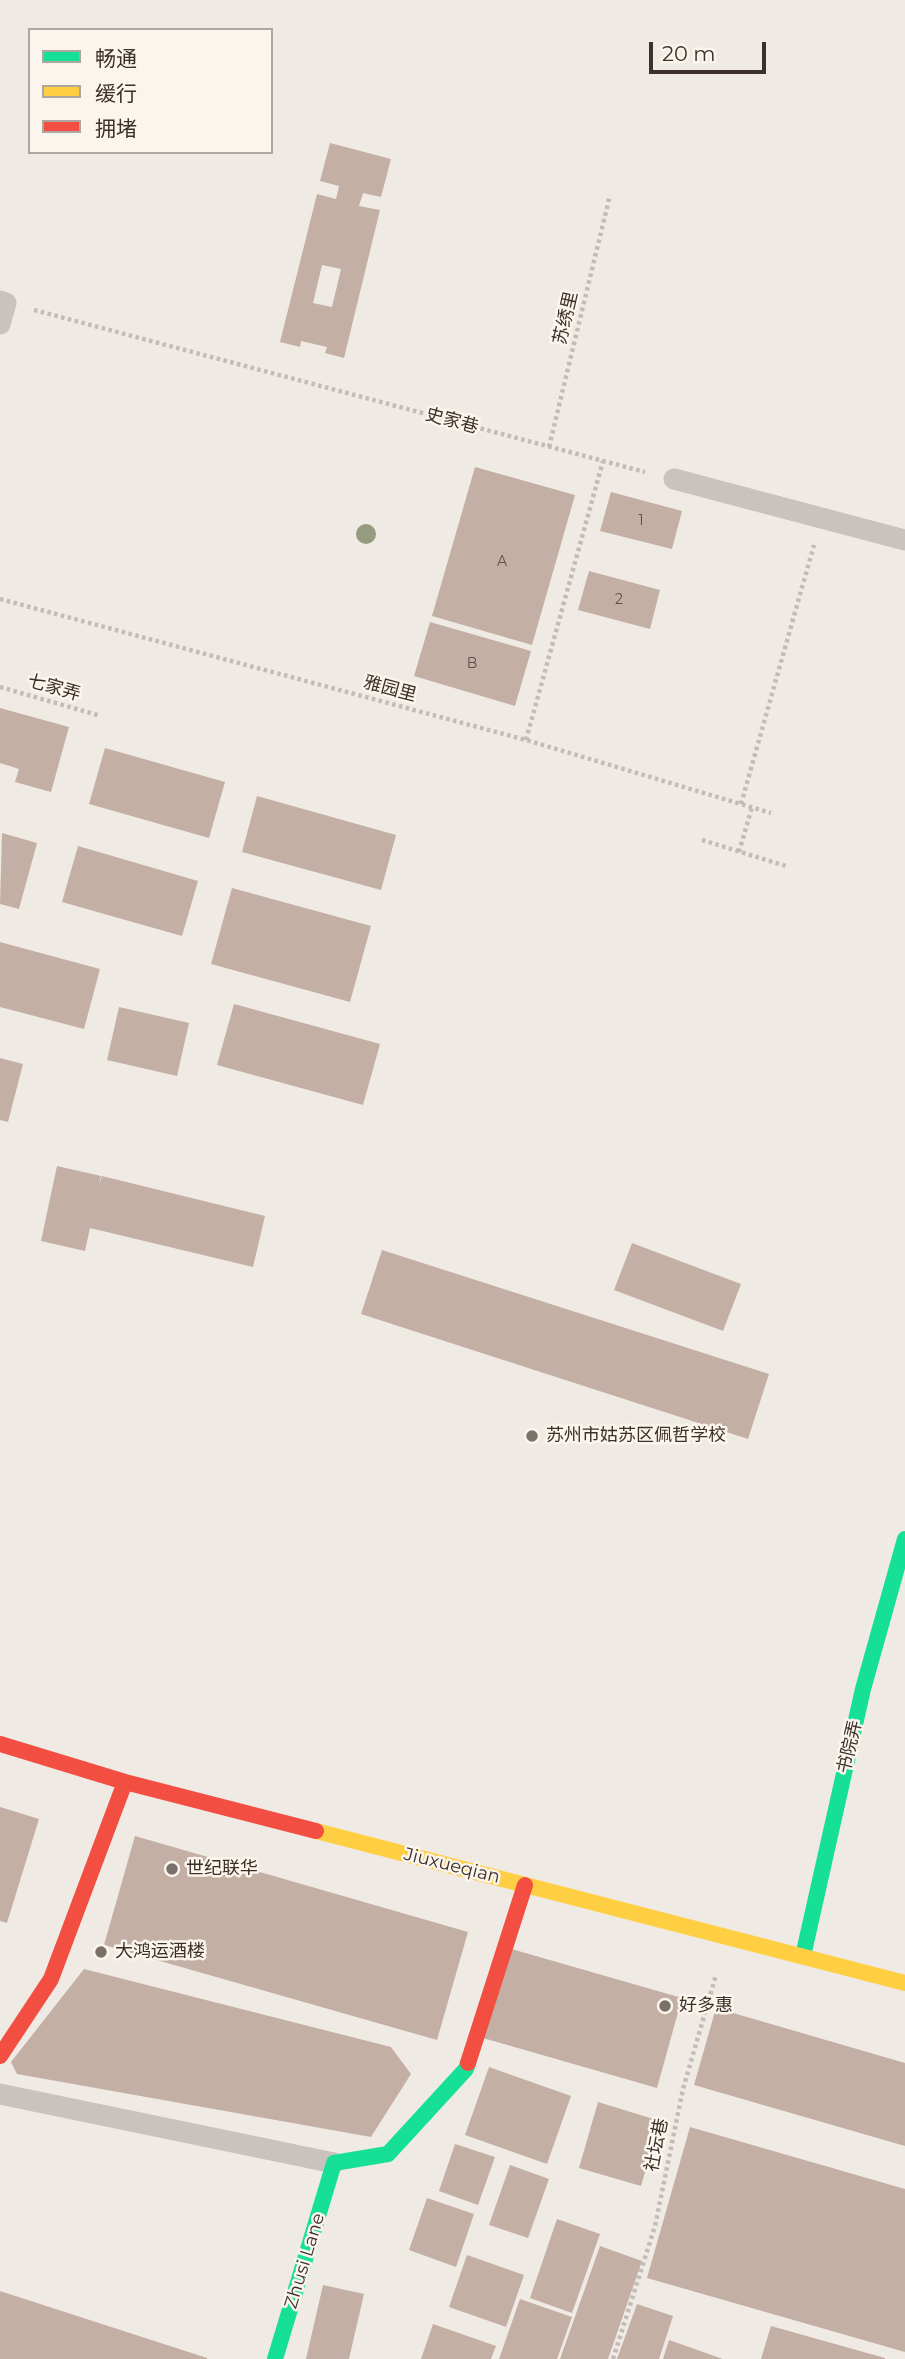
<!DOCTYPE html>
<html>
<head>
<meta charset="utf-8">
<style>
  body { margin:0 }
  #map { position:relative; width:905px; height:2359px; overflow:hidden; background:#f0eae4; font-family:Montserrat,"Noto Sans SC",sans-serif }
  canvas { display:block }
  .legend { position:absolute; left:28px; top:28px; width:245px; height:126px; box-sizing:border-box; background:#fbf5ed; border:2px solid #aea69f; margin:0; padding:9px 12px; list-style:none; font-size:21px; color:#3b302a }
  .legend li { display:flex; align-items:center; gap:14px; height:35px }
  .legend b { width:35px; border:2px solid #aea69f }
  .scale { position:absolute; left:649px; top:42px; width:117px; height:32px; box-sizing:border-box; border:4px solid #3b302a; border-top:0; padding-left:9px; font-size:21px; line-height:24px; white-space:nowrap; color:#3b302a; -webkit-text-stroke:5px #fbf5ed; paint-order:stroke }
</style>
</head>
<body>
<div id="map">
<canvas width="905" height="2359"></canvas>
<ul class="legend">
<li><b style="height:9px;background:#16e098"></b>畅通</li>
<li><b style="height:9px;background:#ffcf43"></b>缓行</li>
<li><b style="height:9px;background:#f24e42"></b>拥堵</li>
</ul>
<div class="scale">20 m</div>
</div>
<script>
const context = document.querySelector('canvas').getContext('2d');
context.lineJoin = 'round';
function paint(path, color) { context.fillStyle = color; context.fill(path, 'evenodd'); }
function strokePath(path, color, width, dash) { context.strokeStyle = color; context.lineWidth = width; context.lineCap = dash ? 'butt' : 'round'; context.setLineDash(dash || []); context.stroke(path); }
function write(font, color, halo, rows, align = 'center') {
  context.font = font + ' Montserrat,"Noto Sans SC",sans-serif'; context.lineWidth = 5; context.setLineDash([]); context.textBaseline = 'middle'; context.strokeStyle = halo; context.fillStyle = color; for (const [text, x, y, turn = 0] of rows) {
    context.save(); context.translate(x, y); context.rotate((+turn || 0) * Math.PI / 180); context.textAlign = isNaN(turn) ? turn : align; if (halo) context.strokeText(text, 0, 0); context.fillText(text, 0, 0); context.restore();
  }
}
paint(new Path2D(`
  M330,143L391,159L381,197L363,193L359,206L380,210L344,358L325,353L327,347L301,341L300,347L280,342L317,194L336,199L339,186L320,181ZM322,265L341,269L332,307L313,303Z
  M475,467L575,495L532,645L432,616Z
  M611,492L682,511L672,549L600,531Z
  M589,571L660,590L650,629L578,610Z
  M430,622L531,651L515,706L414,676Z
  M0,708L69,727L51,792L15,782L19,769L0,763Z
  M105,748L225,782L209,838L89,804Z
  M257,796L396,835L381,890L242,852Z
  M2,833L37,843L19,909L0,904Z
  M78,846L198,881L182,936L62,902Z
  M232,888L371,926L350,1002L211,964Z
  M0,942L100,969L84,1029L0,1007Z
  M234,1004L380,1044L363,1105L217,1065Z
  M119,1007L189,1023L177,1076L107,1060Z
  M0,1058L23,1064L8,1122L0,1120Z
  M57,1166L101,1176L99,1185L102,1176L265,1216L253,1267L90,1228L85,1251L41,1241Z
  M632,1243L741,1284L723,1331L614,1290Z
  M382,1250L769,1374L748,1439L361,1314Z
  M0,1807L39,1819L7,1923L0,1921Z
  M135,1836L468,1932L437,2040L104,1945Z
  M508,1948L682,1998L657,2088L483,2038Z
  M84,1969L391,2047L411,2074L371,2137L17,2074L11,2062Z
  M716,2008L905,2063V2146L694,2085Z
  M489,2067L571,2096L547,2164L465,2135Z
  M598,2102L660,2121L641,2186L579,2168Z
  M690,2127L905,2189V2352L647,2278Z
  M455,2144L495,2157L478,2205L439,2191Z
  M510,2165L549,2179L528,2238L489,2225Z
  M427,2198L474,2214L456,2267L409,2250Z
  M557,2219L600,2234L572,2313L530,2298Z
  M600,2246L642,2261L608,2359H560Z
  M467,2255L524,2275L506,2327L449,2307Z
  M323,2285L364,2294L349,2359H306Z
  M0,2291L207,2358V2359H0Z
  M520,2299L572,2317L557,2359H499Z
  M637,2304L673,2316L659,2359H617Z
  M433,2324L496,2346L491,2359H421Z
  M771,2326L885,2358V2359H761Z
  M669,2340L723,2359H663Z`), '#c4afa5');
strokePath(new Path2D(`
  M34,310L645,472
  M549,447L610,195
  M0,599L526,740L771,813
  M0,687L101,716
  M526,740L603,461
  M741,804L814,545
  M702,840L789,867
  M739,852L752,807
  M613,2359L655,2226L683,2089L716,1975`), '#c2bbb6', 4.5, [3.5, 3.5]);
strokePath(new Path2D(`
  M0,301L6,303L0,324
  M674,479L905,540
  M0,2094L334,2163`), '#cac3bd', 21);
strokePath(new Path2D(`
  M803,1956L863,1689L905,1539
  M275,2359L334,2163L388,2154L466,2069L468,2063`), '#16e098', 16);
strokePath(new Path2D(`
  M316,1831L905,1983`), '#ffcf43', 16);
strokePath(new Path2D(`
  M0,1744L125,1782L316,1831
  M0,2056L51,1979L125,1782
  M468,2063L525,1885`), '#f24e42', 16);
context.fillStyle = '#949b7f';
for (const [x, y] of [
  [366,534]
]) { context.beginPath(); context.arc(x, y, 10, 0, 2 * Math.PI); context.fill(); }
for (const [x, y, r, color] of [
  [532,1436,7,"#7a716b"],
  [172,1869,7,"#7a716b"],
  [101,1952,7,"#7a716b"],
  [665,2006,7,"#7a716b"]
]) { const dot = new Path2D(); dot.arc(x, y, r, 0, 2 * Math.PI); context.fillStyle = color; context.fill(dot); strokePath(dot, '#fbf5ed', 2.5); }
write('14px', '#5d5049', null, [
  ["1",641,521],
  ["A",502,562],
  ["2",619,600],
  ["B",472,664]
]);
write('18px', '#3b302a', '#fbf5ed', [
  ["苏绣里",566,318,-77],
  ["史家巷",452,421,15],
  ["七家弄",54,688,16],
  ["雅园里",390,689,15],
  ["书院弄",850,1747,-77],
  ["Jiuxueqian",452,1866,14],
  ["社坛巷",657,2145,-79],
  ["Zhusi Lane",305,2261,-73]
]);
write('18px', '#3b302a', '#fbf5ed', [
  ["苏州市姑苏区佩哲学校",546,1436],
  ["世纪联华",186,1869],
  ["大鸿运酒楼",115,1952],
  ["好多惠",679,2006]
], 'left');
</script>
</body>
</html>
